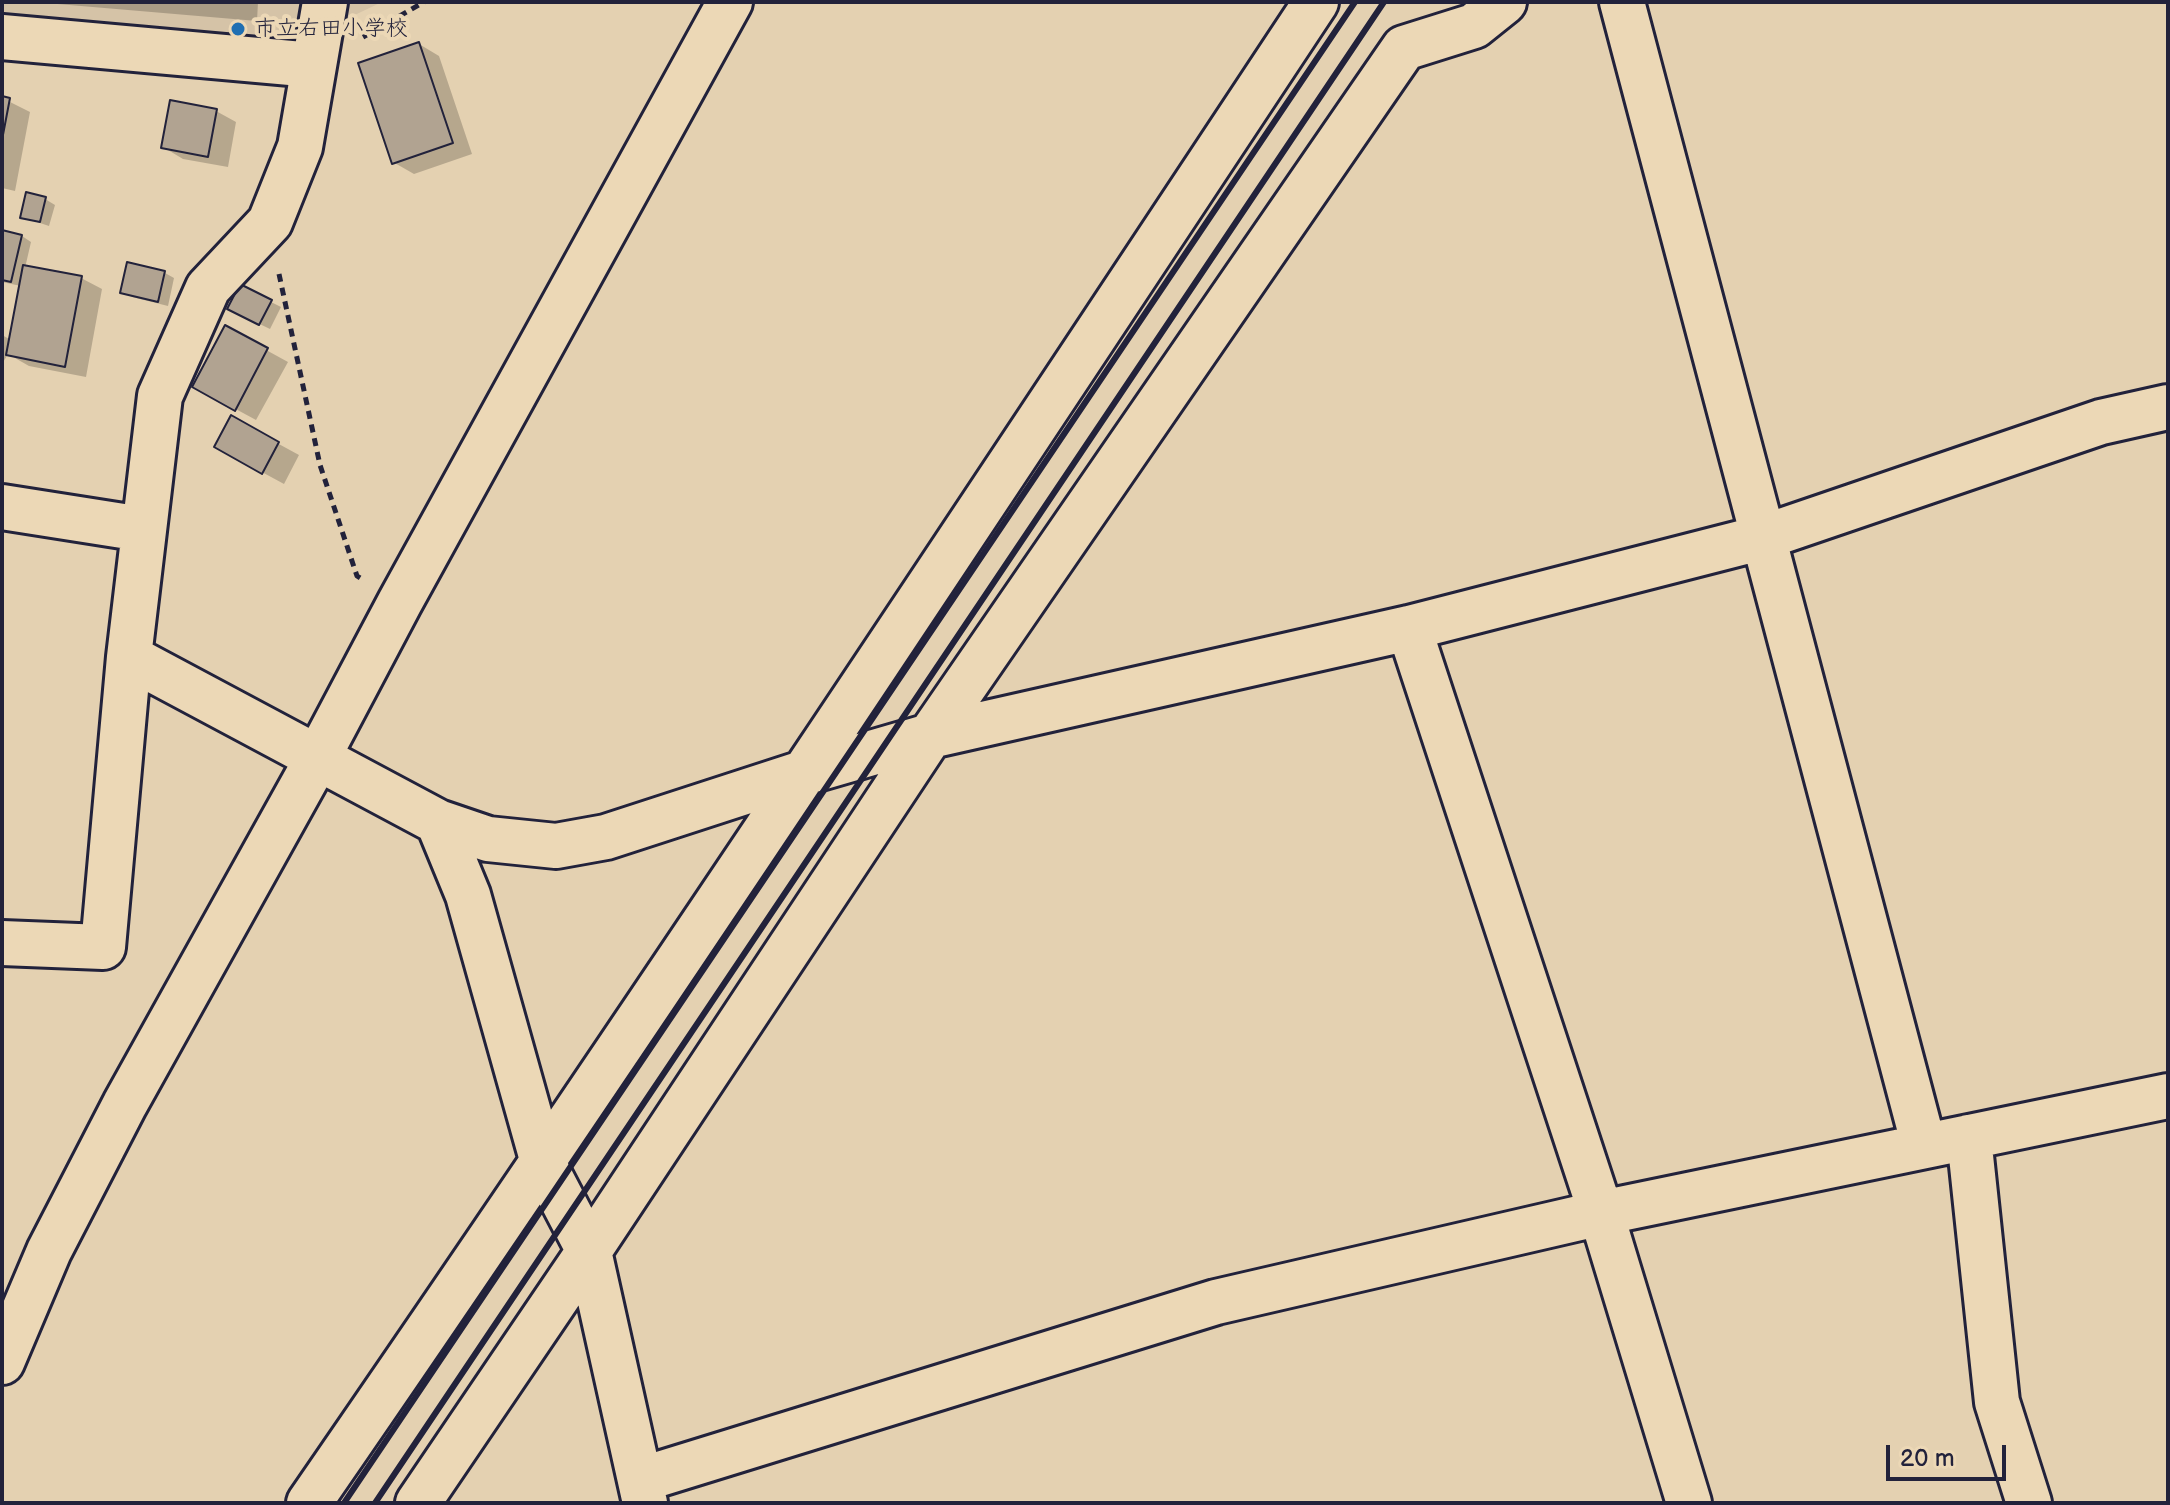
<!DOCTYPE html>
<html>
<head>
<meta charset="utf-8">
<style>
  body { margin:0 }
  #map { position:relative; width:2170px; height:1505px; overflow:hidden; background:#e4d1b1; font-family:"Balsamiq Sans",sans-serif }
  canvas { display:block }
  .frame { position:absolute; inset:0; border:4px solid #22223b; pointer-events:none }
  .scale { position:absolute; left:1886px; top:1445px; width:120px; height:36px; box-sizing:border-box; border:4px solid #22223b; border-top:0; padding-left:10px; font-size:24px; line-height:28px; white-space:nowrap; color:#22223b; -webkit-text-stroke:6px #ecd8b6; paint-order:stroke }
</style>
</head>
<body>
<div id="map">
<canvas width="2170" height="1505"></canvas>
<div class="frame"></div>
<div class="scale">20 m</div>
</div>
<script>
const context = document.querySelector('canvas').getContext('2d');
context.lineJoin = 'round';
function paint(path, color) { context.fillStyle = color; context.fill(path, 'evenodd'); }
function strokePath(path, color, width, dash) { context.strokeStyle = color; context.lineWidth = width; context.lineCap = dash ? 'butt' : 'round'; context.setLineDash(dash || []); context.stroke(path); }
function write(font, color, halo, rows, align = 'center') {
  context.font = font + ' "Balsamiq Sans","Klee One",sans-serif'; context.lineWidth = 8; context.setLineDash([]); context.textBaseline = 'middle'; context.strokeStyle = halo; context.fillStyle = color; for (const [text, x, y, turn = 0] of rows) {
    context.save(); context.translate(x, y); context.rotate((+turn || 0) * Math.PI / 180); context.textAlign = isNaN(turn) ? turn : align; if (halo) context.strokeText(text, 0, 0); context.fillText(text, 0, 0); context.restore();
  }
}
paint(new Path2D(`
  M2,2H382L298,42L2,16Z`), '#d5c3a7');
paint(new Path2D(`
  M34,2H258L257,21Z
  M419,44L439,56L472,154L414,174L393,162Z
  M2,98L30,112L15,191L2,188Z
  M216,111L236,122L228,167L183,159L163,147Z
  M45,199L55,205L49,226L22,217Z
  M2,232L22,236L31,242L25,268L81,278L102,289L86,377L29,366L8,354L2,364V335L11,340L21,286L2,282Z
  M128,264L165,273L174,278L168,306L132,297L122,292Z
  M241,287L281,307L270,329L239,314Z
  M226,328L288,362L256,420L195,387Z
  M231,418L299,455L284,484L236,458Z`), '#0003');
const building = new Path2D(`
  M419,42L453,143L392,164L358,63Z
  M2,96L10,98L2,140Z
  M170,100L217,109L208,157L161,148Z
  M26,192L46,197L40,222L20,218Z
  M2,230L22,235L11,282L2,280Z
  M127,262L165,271L158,302L120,293Z
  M23,265L82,276L65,367L6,355Z
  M240,284L272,300L259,325L227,309Z
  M225,325L268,348L235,411L192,387Z
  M231,415L279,442L262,474L214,447Z`);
paint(building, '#b1a391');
strokePath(building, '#22223b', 2);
const minor = new Path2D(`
  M1622,2L1924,1146
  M2,37L313,65
  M2,507L142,529
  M1409,628L1601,1213L1689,1503
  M129,657L438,822L488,839L556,846L606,837L806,772L930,736L1409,628L1764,537L2101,422L2168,407
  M438,822L468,895L543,1163L589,1251L645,1503
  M2,943L103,947L129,657L160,396L208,288L270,222L300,147L325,2
  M1969,1137L1997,1402L2029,1503
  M2,1362L49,1251L125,1104L317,759L400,602L730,2
  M640,1480L1216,1302L1601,1213L2168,1096
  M309,1503C651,1007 984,504 1316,2
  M418,1503L589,1251L930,736L1404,48L1474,26L1504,2`);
strokePath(minor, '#22223b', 50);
strokePath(new Path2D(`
  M363,37L424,2
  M279,274L320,465L357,576L365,581`), '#22223b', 5, [8, 6]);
strokePath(minor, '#ecd8b6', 44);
strokePath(new Path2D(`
  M344,1503L1355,2
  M375,1503L1384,2`), '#22223b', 6);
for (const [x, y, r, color] of [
  [238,29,8,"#1f6fb2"]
]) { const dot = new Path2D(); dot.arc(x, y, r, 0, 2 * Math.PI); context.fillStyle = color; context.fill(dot); strokePath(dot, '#ecd8b6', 3); }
write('22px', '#22223b', '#ecd8b6', [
  ["市立右田小学校",254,29]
], 'left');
</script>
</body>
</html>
